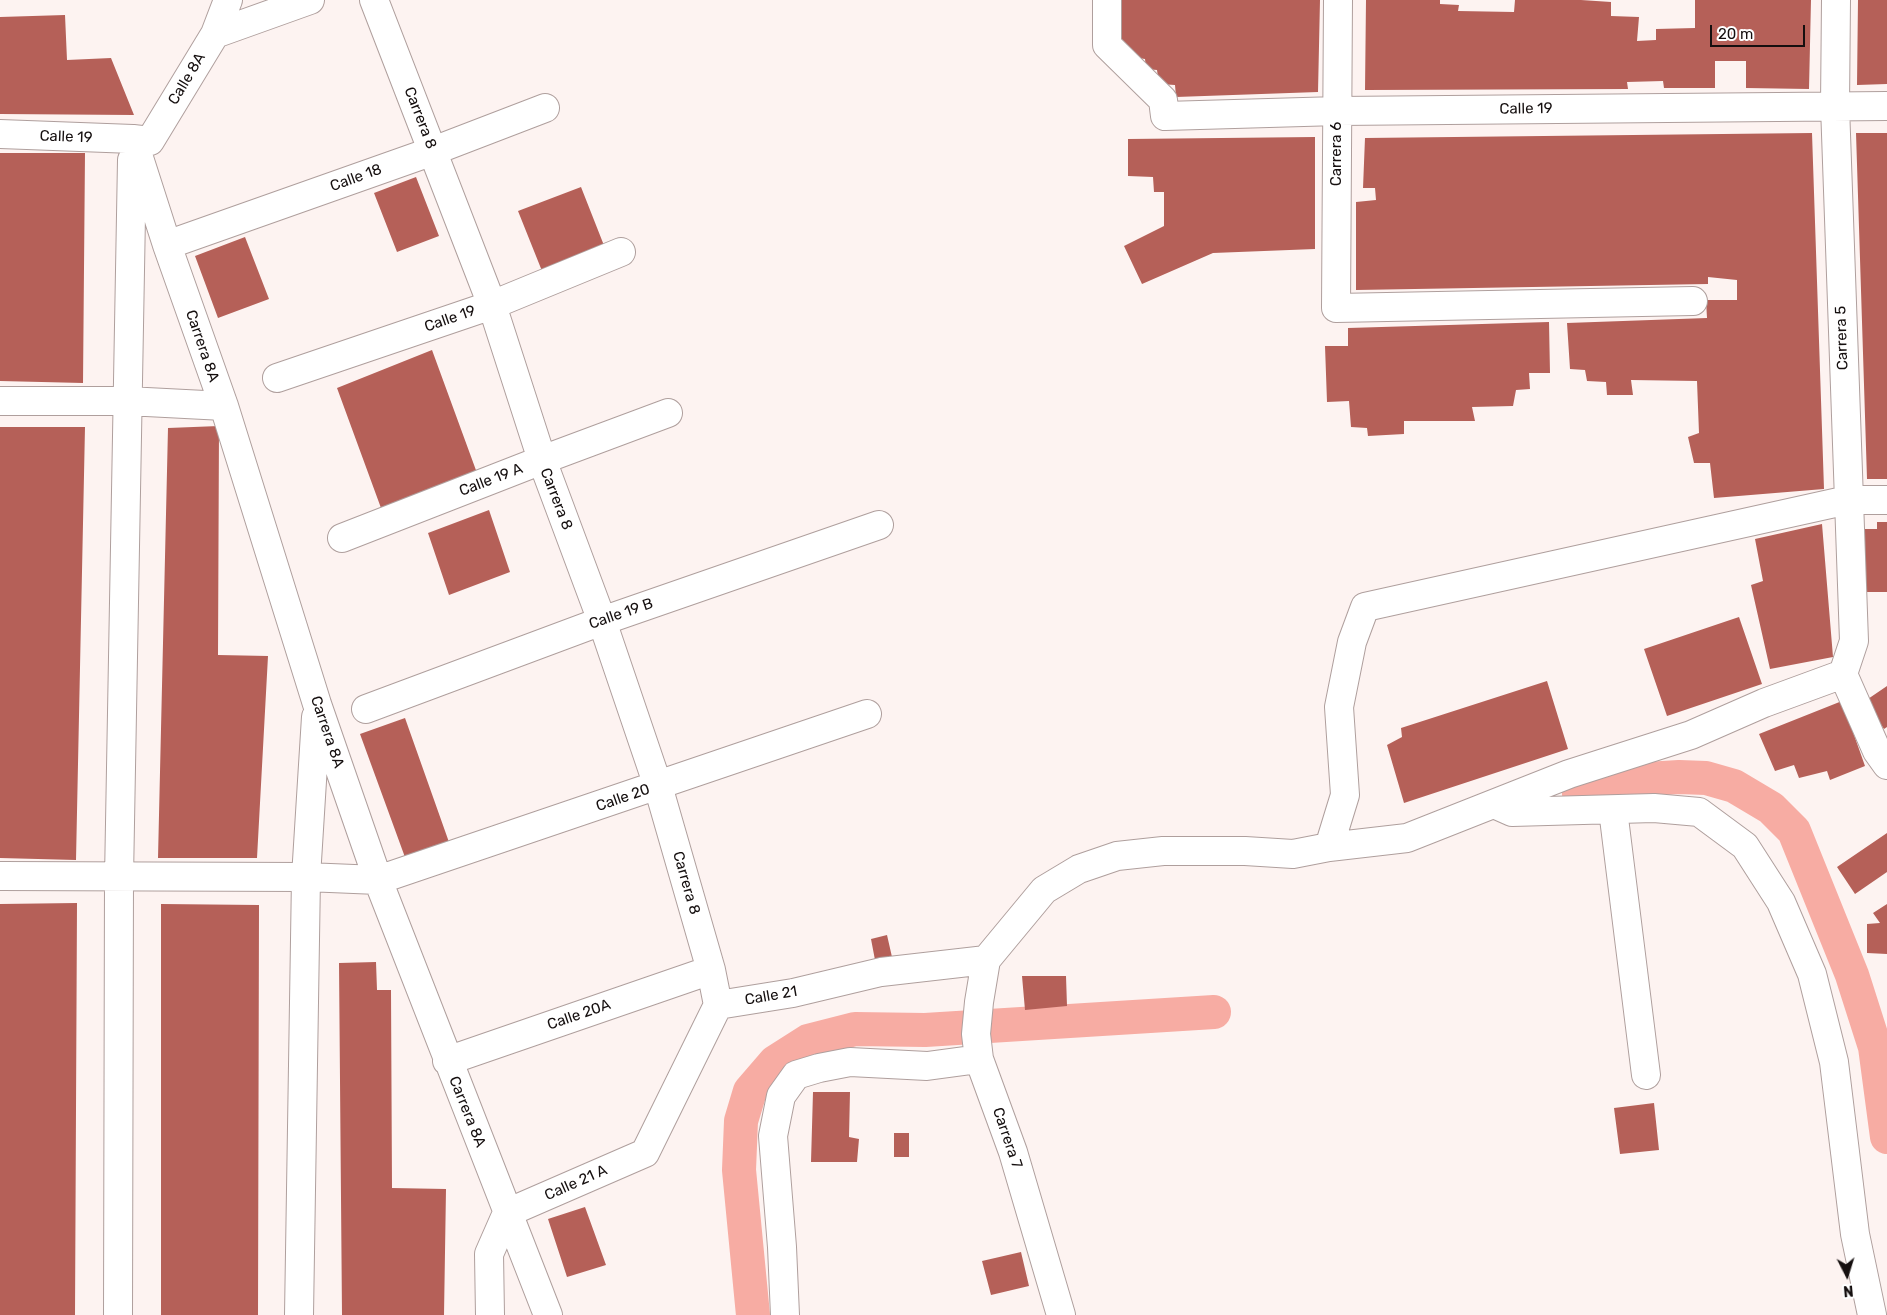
<!DOCTYPE html>
<html>
<head>
<meta charset="utf-8">
<style>
  body { margin:0 }
  #map { position:relative; width:1887px; height:1315px; overflow:hidden; background:#fdf3f1; font-family:Rubik,sans-serif }
  canvas { display:block }
  .north { position:absolute; left:1822px; top:1250px; width:50px; height:50px; -webkit-text-stroke:4px #fff; paint-order:stroke; rotate:175deg; font-size:14px; font-weight:700; line-height:20px; text-align:center; color:#150f0f }
  .north::after { content:''; display:block; margin:auto; width:18px; height:22px; background:#150f0f; clip-path:polygon(50% 0,100% 100%,50% 72%,0 100%) }
  .scale { position:absolute; left:1710px; top:25px; width:95px; height:22px; box-sizing:border-box; border:2px solid #150f0f; border-top:0; padding-left:6px; font-size:15px; line-height:18px; white-space:nowrap; color:#150f0f; -webkit-text-stroke:4px #fff; paint-order:stroke }
</style>
</head>
<body>
<div id="map">
<canvas width="1887" height="1315"></canvas>
<div class="north">N</div>
<div class="scale">20 m</div>
</div>
<script>
const context = document.querySelector('canvas').getContext('2d');
context.lineJoin = 'round';
function strokePath(path, color, width, dash) { context.strokeStyle = color; context.lineWidth = width; context.lineCap = dash ? 'butt' : 'round'; context.setLineDash(dash || []); context.stroke(path); }
function paint(path, color) { context.fillStyle = color; context.fill(path, 'evenodd'); }
function write(font, color, halo, rows, align = 'center') {
  context.font = font + ' Rubik,sans-serif'; context.lineWidth = 4.5; context.setLineDash([]); context.textBaseline = 'middle'; context.strokeStyle = halo; context.fillStyle = color; for (const [text, x, y, turn = 0] of rows) {
    context.save(); context.translate(x, y); context.rotate((+turn || 0) * Math.PI / 180); context.textAlign = isNaN(turn) ? turn : align; if (halo) context.strokeText(text, 0, 0); context.fillText(text, 0, 0); context.restore();
  }
}
strokePath(new Path2D(`
  M1579,794L1647,779L1679,777L1706,778L1734,786L1771,808L1794,831L1852,975L1875,1047L1887,1137
  M753,1315L739,1170L741,1121L750,1091L775,1062L808,1041L855,1029L925,1030L1214,1012`), '#f7aca3', 34);
paint(new Path2D(`
  M1117,0H1320L1318,92L1176,97L1175,85L1159,84L1157,70L1146,69L1145,59L1131,57L1117,38Z
  M1366,0H1440V4L1459,5L1458,11L1514,12L1515,0H1581L1611,2V16L1639,17L1637,41L1656,40V29L1695,28V0H1811L1809,89L1746,88V61H1715V88H1664L1663,81L1627,82L1628,89L1365,90Z
  M1858,0H1887V84L1857,85Z
  M65,15L67,60L111,58L134,115L0,114V17Z
  M1812,133L1824,489L1714,498L1710,463H1694L1688,437L1699,433L1697,381L1631,380L1633,395H1607L1606,382L1587,381L1585,370L1570,369L1567,323L1707,318L1706,300H1737V280L1708,277V284L1356,290V202L1376,200L1375,188H1363L1365,138Z
  M1856,133H1887V479H1867Z
  M1315,137V249L1213,253L1142,284L1124,246L1164,226V192H1154L1153,177L1128,176V139Z
  M0,153H85L83,383L0,381Z
  M416,177L439,236L397,252L374,193Z
  M581,187L605,248L542,271L518,211Z
  M245,237L269,299L218,318L195,256Z
  M1549,322L1550,373H1529L1530,389L1516,390L1513,406L1472,407L1475,421H1404V434L1368,436L1367,428L1351,427L1349,401L1327,402L1325,346H1348V328Z
  M432,350L477,473L381,508L337,388Z
  M219,426L218,655L268,656L257,858H158L168,428Z
  M0,427H85L76,860L0,858Z
  M489,510L510,572L449,595L428,533Z
  M1877,522H1887V592H1866L1864,529H1877Z
  M1822,524L1833,657L1770,669L1751,585L1763,581L1755,539Z
  M1739,617L1762,684L1667,716L1644,649Z
  M1547,681L1568,749L1404,803L1387,745L1402,737L1401,728Z
  M1887,686V727L1884,729L1865,701Z
  M1842,701L1865,766L1830,780L1827,771L1799,778L1794,765L1775,771L1759,734Z
  M405,718L450,845L406,860L360,734Z
  M1887,833V872L1855,894L1837,867Z
  M77,903L75,1315H0V904Z
  M161,904L259,905L258,1315H161Z
  M1887,904V954L1867,953V924L1880,923L1873,913Z
  M887,935L892,957L875,960L871,939Z
  M376,962L377,990H391L392,1188L446,1189L444,1315H342L339,963Z
  M1022,976H1066L1067,1006L1025,1010Z
  M813,1092H850L849,1137L859,1139L857,1162H811Z
  M1654,1103L1659,1150L1620,1154L1614,1108Z
  M894,1133H909V1157H894Z
  M585,1207L606,1265L567,1277L548,1219Z
  M1021,1252L1029,1286L991,1295L982,1261Z`), '#b56058');
const minor = new Path2D(`
  M374,0L492,305L542,460L602,621L658,786L711,970L718,1005
  M1107,0V45L1163,100L1165,116L1338,111L1887,106
  M1338,0L1336,308L1693,301
  M1836,0L1835,106L1854,641L1843,674
  M215,34L310,0
  M0,134L133,139L150,141L215,34L228,0
  M133,139L167,245L224,406L317,704L378,880L548,1315
  M167,245L433,151L545,108
  M277,378L492,305L621,252
  M0,401H127L224,406
  M342,538L542,460L668,413
  M1843,674L1877,751L1887,765
  M366,709L602,621L879,525
  M1494,804L1512,812L1654,808L1699,812L1745,846L1781,902L1812,974L1834,1062L1855,1234L1872,1315
  M1613,810L1646,1075
  M1329,847L1345,795L1339,707L1352,642L1365,607L1848,500H1887
  M0,876L306,877L378,880L867,714
  M986,960L1044,890L1079,869L1117,856L1163,851H1245L1293,854L1329,847L1407,838L1569,774L1691,735L1764,703L1843,674
  M986,960L979,1002L976,1034L979,1059L1013,1152L1061,1315
  M447,1061L711,970
  M118,1315L119,878L132,160
  M299,1315L306,877L316,717
  M490,1315L489,1254L507,1213L645,1153L718,1005L793,993L881,972L986,960
  M785,1315L782,1247L773,1136L781,1096L796,1075L819,1068L850,1062L927,1066L979,1059`);
strokePath(minor, '#af9f9d', 30);
strokePath(minor, '#fff', 28);
write('15px', '#150f0f', '#fff', [
  ["Calle 8A",187,79,-59],
  ["Calle 19",1526,109,-1],
  ["Carrera 8",420,118,69],
  ["Calle 19",66,137,2],
  ["Carrera 6",1337,154,-90],
  ["Calle 18",356,178,-20],
  ["Calle 19",450,319,-19],
  ["Carrera 5",1842,338,-92],
  ["Carrera 8A",202,346,71],
  ["Calle 19 A",491,480,-21],
  ["Carrera 8",556,499,69],
  ["Calle 19 B",621,614,-19],
  ["Carrera 8A",327,732,71],
  ["Calle 20",623,798,-19],
  ["Carrera 8",686,883,74],
  ["Calle 21",771,996,-10],
  ["Calle 20A",579,1015,-19],
  ["Carrera 8A",467,1112,68],
  ["Carrera 7",1007,1138,71],
  ["Calle 21 A",576,1183,-24]
]);
</script>
</body>
</html>
